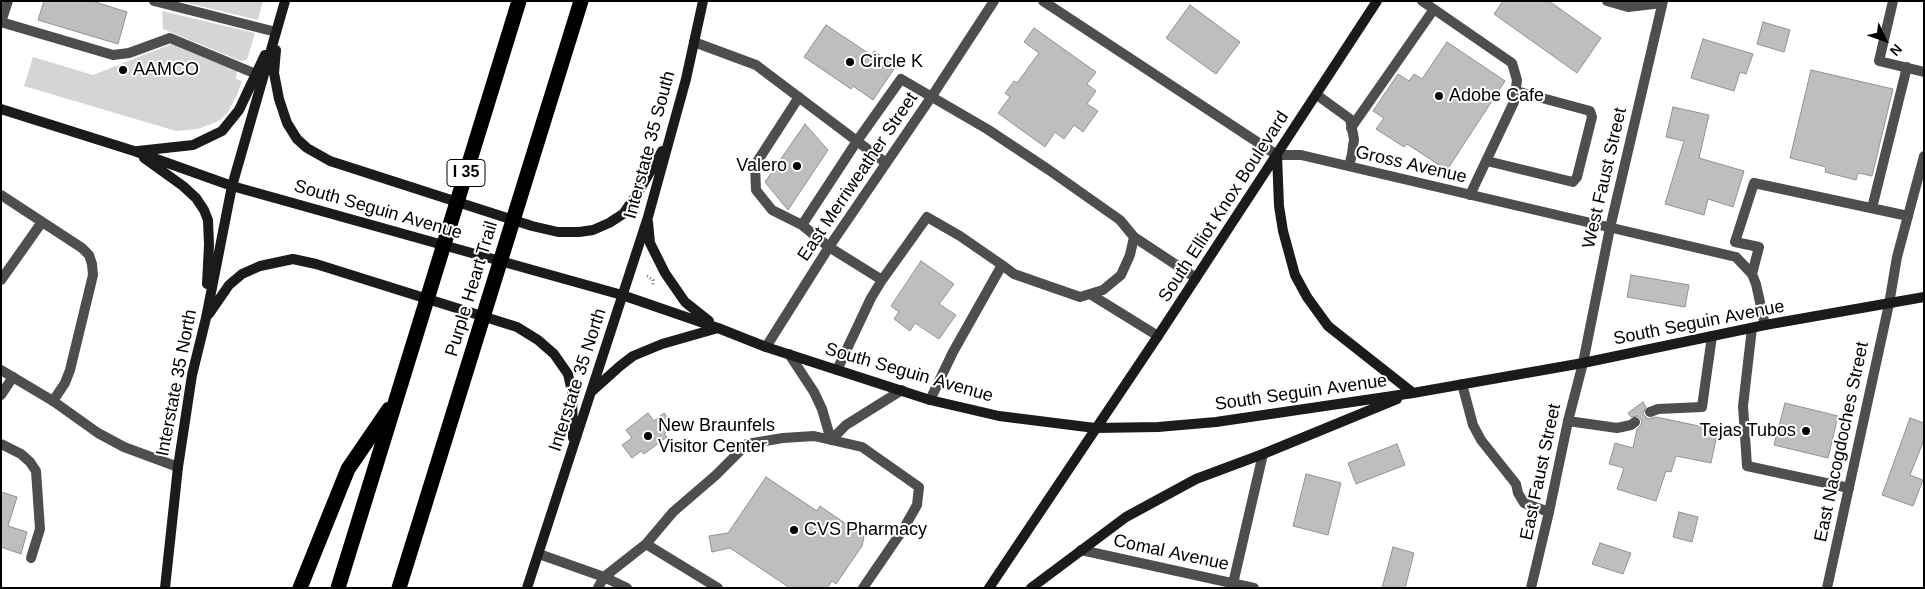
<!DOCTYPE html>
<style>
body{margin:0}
#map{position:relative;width:1925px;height:589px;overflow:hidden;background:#fff;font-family:Arial,sans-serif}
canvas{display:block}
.frame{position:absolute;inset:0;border:2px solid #000;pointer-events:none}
.north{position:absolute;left:1860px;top:15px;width:50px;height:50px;-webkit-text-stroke:4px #fff;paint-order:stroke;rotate:132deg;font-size:14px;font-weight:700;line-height:20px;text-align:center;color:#000}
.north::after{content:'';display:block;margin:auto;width:18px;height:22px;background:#000;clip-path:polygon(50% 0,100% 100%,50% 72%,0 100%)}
</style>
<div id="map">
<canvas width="1925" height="589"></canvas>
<div class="frame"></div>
<div class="north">N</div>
</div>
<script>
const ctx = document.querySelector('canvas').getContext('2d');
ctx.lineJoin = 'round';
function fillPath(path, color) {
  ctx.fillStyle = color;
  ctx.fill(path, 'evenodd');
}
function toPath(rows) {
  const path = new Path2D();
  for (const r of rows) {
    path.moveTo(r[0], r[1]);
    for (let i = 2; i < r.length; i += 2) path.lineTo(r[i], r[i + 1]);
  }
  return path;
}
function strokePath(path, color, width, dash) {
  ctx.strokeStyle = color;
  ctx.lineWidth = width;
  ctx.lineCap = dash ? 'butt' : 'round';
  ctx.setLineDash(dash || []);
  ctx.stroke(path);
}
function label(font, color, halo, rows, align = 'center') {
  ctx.font = font + ' Arial,sans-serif';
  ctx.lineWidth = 4;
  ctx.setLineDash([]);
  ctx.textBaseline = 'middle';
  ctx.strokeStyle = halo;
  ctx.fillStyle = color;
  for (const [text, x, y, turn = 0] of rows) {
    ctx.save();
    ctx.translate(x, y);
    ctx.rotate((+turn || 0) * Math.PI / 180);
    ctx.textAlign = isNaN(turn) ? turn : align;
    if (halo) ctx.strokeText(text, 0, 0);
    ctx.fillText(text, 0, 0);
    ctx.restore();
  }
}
fillPath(toPath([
 [179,1,263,1,258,20],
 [162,11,255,33,247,60,241,61,163,29],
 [174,43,237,71,236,79,242,81,237,95,228,112,219,121,198,129,176,131,24,86,33,57,93,75]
]), '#d5d5d5');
const building = toPath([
 [44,1,92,1,127,12,118,44,38,20,44,1],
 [1503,1,1549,1,1601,38,1577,73,1494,14,1503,1],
 [1190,5,1240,42,1216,74,1166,38,1190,5],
 [1763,22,1790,30,1784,52,1757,44,1763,22],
 [826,25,871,55,874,51,896,66,873,100,853,86,851,89,804,57,826,25],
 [1034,28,1096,72,1087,84,1096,91,1087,104,1098,111,1083,132,1074,125,1064,139,1055,132,1045,147,998,113,1010,97,1005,93,1014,81,1017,83,1039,53,1024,42,1034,28],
 [1703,39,1753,54,1746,74,1740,72,1734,91,1691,78,1703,39],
 [1447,42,1505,81,1447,170,1407,144,1404,147,1376,129,1384,118,1373,111,1398,74,1409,81,1414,74,1422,79,1447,42],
 [1811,70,1893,89,1872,176,1858,173,1856,180,1825,172,1826,167,1790,158,1811,70],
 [1673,107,1709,115,1699,158,1744,171,1733,207,1708,199,1704,215,1665,204,1684,141,1666,137,1673,107],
 [805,124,828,150,788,210,765,182,805,124],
 [921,261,954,284,939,304,956,315,939,339,915,323,910,331,894,319,899,312,891,306,921,261],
 [1631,275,1689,285,1685,307,1627,297,1631,275],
 [1643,402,1646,407,1643,414,1648,419,1656,417,1718,430,1711,463,1676,456,1671,472,1666,471,1656,501,1617,489,1624,468,1609,464,1615,443,1633,448,1637,429,1641,425,1642,421,1638,416,1631,417,1628,413,1643,402],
 [1785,403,1838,416,1828,458,1774,445,1785,403],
 [648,413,654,421,664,413,675,426,664,434,667,437,644,454,641,451,632,458,622,445,632,438,626,430,648,413],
 [1910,418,1924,423,1924,440,1910,475,1923,480,1913,506,1882,495,1910,418],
 [1397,444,1405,465,1356,484,1348,463,1397,444],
 [1306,474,1341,483,1328,535,1293,526,1306,474],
 [766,477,817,511,820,506,849,526,858,528,864,537,862,546,836,584,832,581,827,588,790,588,730,548,712,552,709,536,728,533,766,477],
 [1,492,17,497,8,526,27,532,21,554,1,547,1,492],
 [1679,512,1698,517,1692,542,1673,537,1679,512],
 [1600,543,1631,553,1623,574,1592,564,1600,543],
 [1393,547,1414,553,1405,588,1382,588,1393,547]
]);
fillPath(building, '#bebebe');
strokePath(building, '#929292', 1);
strokePath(toPath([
 [647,276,653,280,653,285]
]), '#707070', 3, [1, 2.5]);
strokePath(toPath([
 [154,1,276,32],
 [1422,1,1512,63,1517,80,1514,102,1470,195],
 [1607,1,1628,7,1662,3],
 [1893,1,1879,61,1924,72],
 [1,22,113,55,129,53,170,38,256,74],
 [1,22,8,1],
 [694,42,756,65,886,163],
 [1317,95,1350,119,1354,139,1352,154,1349,166],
 [799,97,755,165,756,190,772,210,802,225],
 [1351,128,1434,9],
 [1487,161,1573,182,1577,177,1592,117,1590,111,1516,91],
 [1,195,82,248,89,255,92,264,93,275,70,370,65,383,53,401],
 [1872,208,1907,67],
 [1134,237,1196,278],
 [1752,274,1759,247,1735,242,1754,183,1908,216],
 [1,280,42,222],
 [882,280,829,247,802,225,857,141,901,79,987,129,1049,170,1120,220,1134,237,1130,255,1121,275,1103,290,1080,297,1014,274,1002,265,953,352,930,400],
 [1090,294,1158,336],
 [1752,328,1743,406,1747,466,1849,488],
 [789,354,814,392,822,409,831,440],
 [837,370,871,298,882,280,927,217,960,236,1002,265],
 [1462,384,1473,425,1481,440,1516,484,1518,493,1524,503,1549,512],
 [1,395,13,377],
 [1650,412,1658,409,1702,407,1712,336],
 [1568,421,1617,428,1631,425,1635,422],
 [831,440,846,425,902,390],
 [1,444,21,454,30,462,36,471,40,529,31,558],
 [646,544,718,588],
 [539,554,604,577,627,588],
 [598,588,604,577,646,544,673,512,716,475,747,444,783,438,814,436,862,447,919,487,917,505,904,528,863,588]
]), '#4e4e4e', 10);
strokePath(toPath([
 [1043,1,1277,155,1301,155,1736,257,1752,274,1756,284,1765,325],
 [766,347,829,247,932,96,994,1],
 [1,370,53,401,98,433,124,447,178,467],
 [1081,550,1254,588],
 [1232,588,1263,454],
 [1531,588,1549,512,1568,421,1583,363,1610,228,1663,1],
 [1827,588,1889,304,1897,257,1924,156]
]), '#4e4e4e', 10);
strokePath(toPath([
 [276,50,274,73,279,99,287,123,297,139,307,148,330,161,532,226,558,232,579,232,593,230,609,223,623,214,639,191,662,151],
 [1,109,134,151,232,186,622,295,718,328,766,347,930,400,999,416,1095,428,1158,427,1216,422,1413,393,1583,363,1765,325,1924,297],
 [138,151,193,145,222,131,239,110,265,55],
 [1277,155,1279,206,1283,231,1295,275,1307,297,1328,326,1413,393],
 [144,158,183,186,196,198,204,210,208,220,209,245,207,284],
 [648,222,650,243,665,273,685,302,709,321],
 [209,314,229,285,242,274,260,266,293,259,316,264,517,327,538,340,554,354,568,374,572,392,573,438],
 [591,392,620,366,633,356,662,344,718,328],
 [165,588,178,467,192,375,206,318,232,186,285,1],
 [527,588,648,217,686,79,703,1],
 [989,588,1158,336,1377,1],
 [1031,588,1126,517,1196,479,1263,454,1397,399]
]), '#1b1b1b', 10);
strokePath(toPath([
 [300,588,348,469,389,409],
 [338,588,519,1],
 [399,588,581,1]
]), '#000', 15);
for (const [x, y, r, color] of [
 [850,62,5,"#000"],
 [123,70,5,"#000"],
 [1439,96,5,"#000"],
 [797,166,5,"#000"],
 [1806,431,5,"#000"],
 [648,436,5,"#000"],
 [794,530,5,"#000"]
]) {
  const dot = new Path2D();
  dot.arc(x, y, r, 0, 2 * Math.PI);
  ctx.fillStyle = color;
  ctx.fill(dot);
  strokePath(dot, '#fff', 2);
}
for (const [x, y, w] of [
 [466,173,38]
]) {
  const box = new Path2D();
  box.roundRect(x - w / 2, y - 13.5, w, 27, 4);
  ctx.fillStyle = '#fff';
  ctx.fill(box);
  strokePath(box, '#000', 1);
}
label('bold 16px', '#000', null, [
 ["I 35",466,173]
]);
label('18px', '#000', '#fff', [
 ["Circle K",860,62],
 ["AAMCO",133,70],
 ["Adobe Cafe",1449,96],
 ["Valero",787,166,"right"],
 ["New Braunfels",658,426],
 ["Visitor Center",658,447],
 ["Tejas Tubos",1796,431,"right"],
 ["CVS Pharmacy",804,530]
], 'left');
label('18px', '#000', '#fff', [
 ["Interstate 35 South",650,145,-75],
 ["Gross Avenue",1411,165,13],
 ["East Merriweather Street",858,177,-56],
 ["West Faust Street",1605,178,-77],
 ["South Elliot Knox Boulevard",1224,207,-57],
 ["South Seguin Avenue",378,210,16],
 ["Purple Heart Trail",472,289,-73],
 ["South Seguin Avenue",1699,323,-11],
 ["South Seguin Avenue",909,373,16],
 ["Interstate 35 North",578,380,-72],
 ["Interstate 35 North",177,383,-79],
 ["South Seguin Avenue",1301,393,-8],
 ["East Nacogdoches Street",1842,442,-78],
 ["East Faust Street",1541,472,-78],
 ["Comal Avenue",1171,553,12]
]);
</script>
